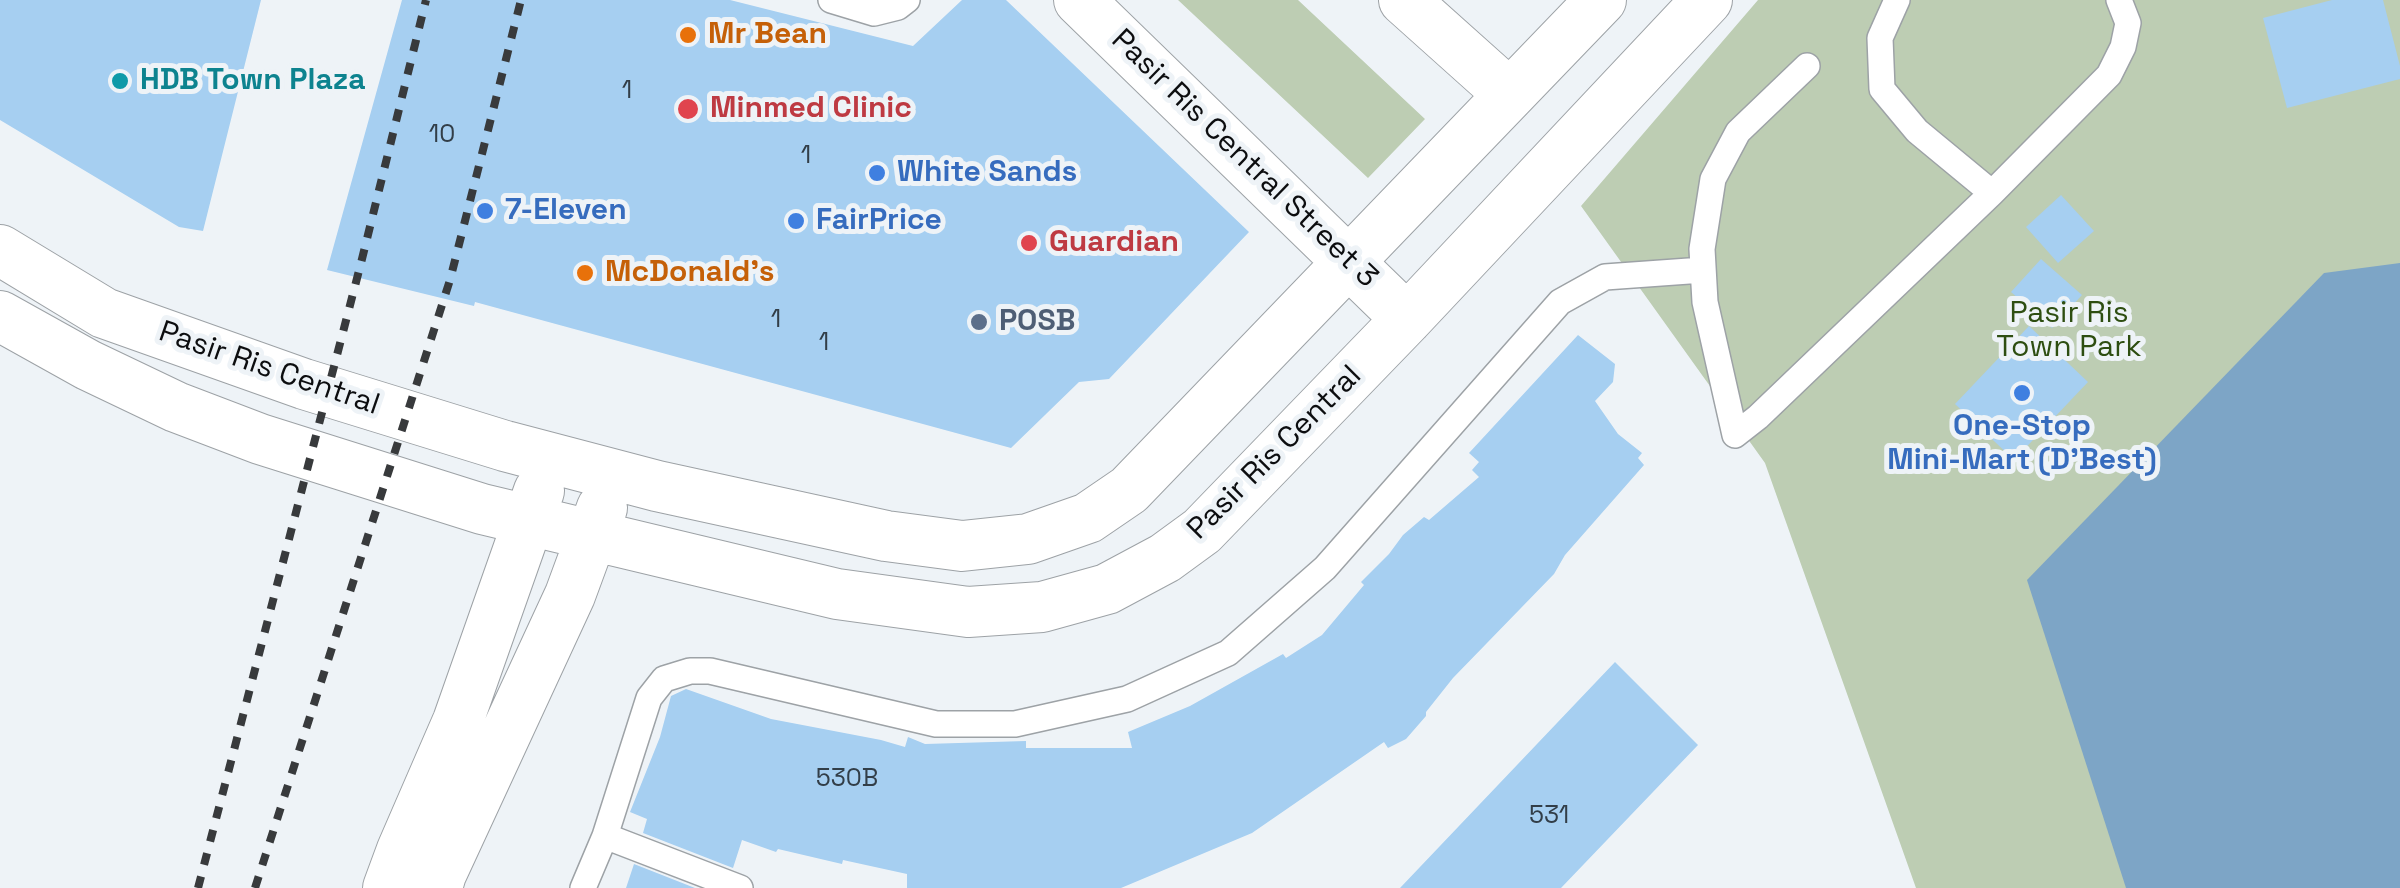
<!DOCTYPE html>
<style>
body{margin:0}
canvas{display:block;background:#eef3f7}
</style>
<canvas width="2400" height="888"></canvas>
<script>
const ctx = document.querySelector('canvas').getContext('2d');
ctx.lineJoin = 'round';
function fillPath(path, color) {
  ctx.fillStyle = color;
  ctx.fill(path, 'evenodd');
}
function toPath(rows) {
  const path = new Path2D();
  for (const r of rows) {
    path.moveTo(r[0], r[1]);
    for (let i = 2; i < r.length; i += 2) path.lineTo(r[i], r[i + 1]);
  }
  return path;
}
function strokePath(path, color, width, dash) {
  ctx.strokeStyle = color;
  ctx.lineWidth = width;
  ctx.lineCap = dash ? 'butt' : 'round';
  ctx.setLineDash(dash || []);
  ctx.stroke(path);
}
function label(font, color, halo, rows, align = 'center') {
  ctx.font = font + ' "Space Grotesk",sans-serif';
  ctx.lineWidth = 10;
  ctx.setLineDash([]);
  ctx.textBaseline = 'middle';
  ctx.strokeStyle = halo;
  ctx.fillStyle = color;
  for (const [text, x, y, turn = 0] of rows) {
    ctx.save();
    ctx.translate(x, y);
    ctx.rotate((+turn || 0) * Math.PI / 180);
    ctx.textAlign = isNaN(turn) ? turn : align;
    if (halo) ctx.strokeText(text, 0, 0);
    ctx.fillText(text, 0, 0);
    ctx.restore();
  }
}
fillPath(toPath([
 [1178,0,1298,0,1425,119,1368,178],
 [1758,0,2400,0,2400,888,1916,888,1765,463,1581,206]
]), '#bdcdb3');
fillPath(toPath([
 [2400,263,2400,888,2126,888,2027,580,2324,273]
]), '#7da5c6');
fillPath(toPath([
 [0,0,261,0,203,231,179,227,0,120],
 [402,0,730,0,913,46,962,0,1006,0,1249,232,1109,379,1079,382,1011,448,475,302,474,306,327,270],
 [2332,0,2383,0,2400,66,2400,79,2287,108,2263,18],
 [2061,195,2094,231,2058,263,2026,227],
 [2041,259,2082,295,2052,328,2011,292],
 [2029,326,2088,382,2014,460,1955,404],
 [1578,335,1615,364,1613,382,1595,401,1618,434,1642,453,1638,458,1644,465,1565,555,1554,574,1453,678,1426,712,1426,716,1406,739,1388,748,1384,742,1252,833,1121,888,907,888,907,874,843,860,842,864,778,849,776,852,742,840,733,868,643,833,647,819,630,812,660,737,671,696,686,689,771,719,881,740,905,747,908,737,925,744,1026,741,1026,748,1132,748,1128,732,1190,706,1283,654,1286,658,1322,635,1364,585,1361,582,1389,554,1403,535,1424,517,1429,520,1479,477,1472,470,1479,462,1469,453],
 [1615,662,1698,745,1561,888,1400,888],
 [634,864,695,888,626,888]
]), '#a6cff1');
const service = toPath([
 [831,0,874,13,898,7,907,0],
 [1897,0,1880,38,1882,89,1917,131,1992,193,2109,75,2123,47,2128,23,2119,0],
 [1807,66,1738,132,1713,179,1702,249,1705,302,1735,435,1758,417,1992,193],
 [605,836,740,888],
 [583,888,605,836,649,698,664,679,690,671,710,671,936,724,1015,724,1127,699,1228,653,1325,568,1560,302,1605,277,1703,270]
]);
const minor = toPath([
 [1079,0,1407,319],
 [1404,0,1509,94],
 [0,250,104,313,304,384,505,446,657,486,886,536,962,546,1028,539,1088,518,1129,490,1601,0],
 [0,316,88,365,176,407,260,439,482,509,837,594,968,612,1042,607,1107,589,1165,558,1202,531,1407,319,1707,0],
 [388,888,402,850,458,721,539,491],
 [437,888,441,874,570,595,602,508]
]);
strokePath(service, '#9da2a6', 28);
strokePath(minor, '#9da2a6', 52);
strokePath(service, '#fff', 25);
strokePath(minor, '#fff', 50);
strokePath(toPath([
 [198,888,361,263,426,0],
 [255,888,450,280,521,0]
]), '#383a3c', 8, [12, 12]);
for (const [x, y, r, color] of [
 [688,35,10,"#e8710a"],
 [120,81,10,"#0f9aa8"],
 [688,109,12,"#e0444e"],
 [877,173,10,"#3f7fe0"],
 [485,211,10,"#3f7fe0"],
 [796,221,10,"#3f7fe0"],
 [1029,243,10,"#e0444e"],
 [585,273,10,"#e8710a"],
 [979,322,10,"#5c6f8a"],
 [2022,393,10,"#3f7fe0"]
]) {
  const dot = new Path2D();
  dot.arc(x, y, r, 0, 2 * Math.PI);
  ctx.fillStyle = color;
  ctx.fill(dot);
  strokePath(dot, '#eef3f7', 4);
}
label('25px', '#323e48', null, [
 ["1",627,91],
 ["10",442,135],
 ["1",806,156],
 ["1",776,320],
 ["1",824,343],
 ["530B",847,779],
 ["531",1549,816]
]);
label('bold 30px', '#c56008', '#eef3f7', [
 ["Mr Bean",708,35],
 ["McDonald's",605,273]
], 'left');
label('bold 30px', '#0d838f', '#eef3f7', [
 ["HDB Town Plaza",140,81]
], 'left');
label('bold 30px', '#be3a42', '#eef3f7', [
 ["Minmed Clinic",710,109],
 ["Guardian",1049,243]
], 'left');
label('30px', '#0c0d0f', '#eef3f7', [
 ["Pasir Ris Central Street 3",1244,159,44],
 ["Pasir Ris Central",269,369,19],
 ["Pasir Ris Central",1275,453,-45]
]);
label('bold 30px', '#366cbe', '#eef3f7', [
 ["White Sands",897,173],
 ["7-Eleven",505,211],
 ["FairPrice",816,221],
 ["One-Stop",2022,427,"center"],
 ["Mini-Mart (D'Best)",2022,461,"center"]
], 'left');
label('30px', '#2e4e11', '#eef3f7', [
 ["Pasir Ris",2069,314],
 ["Town Park",2069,348]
]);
label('bold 30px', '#4e5e75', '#eef3f7', [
 ["POSB",999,322]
], 'left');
</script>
